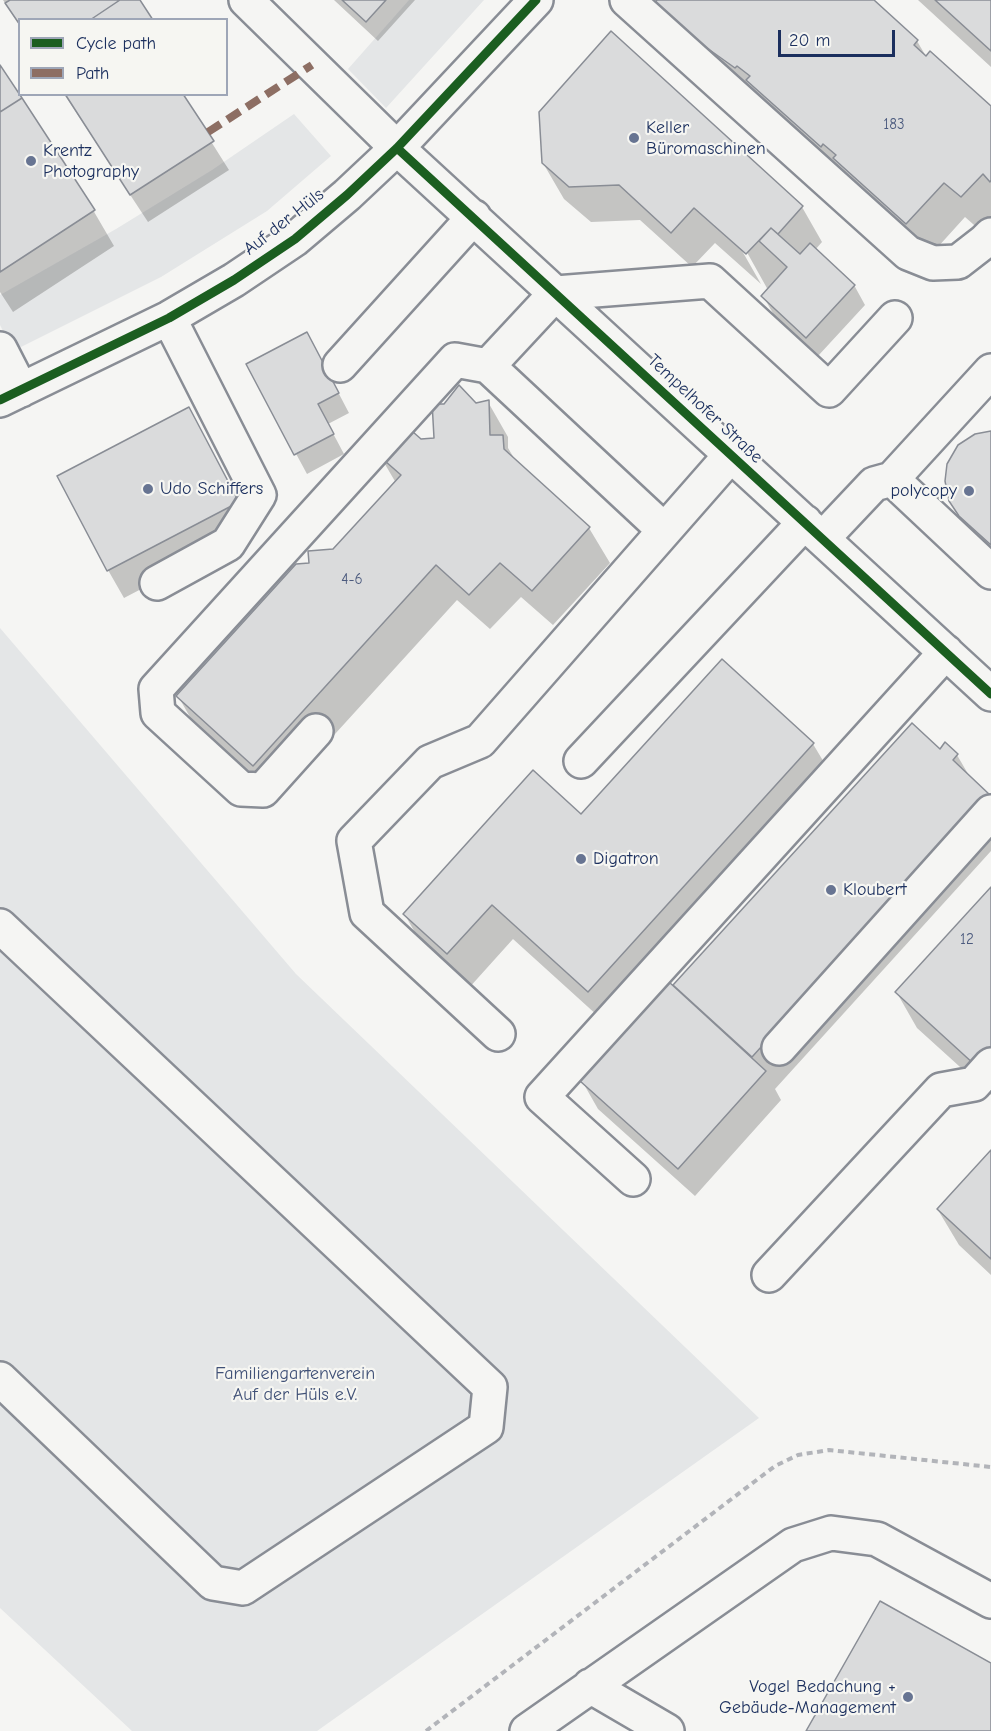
<!DOCTYPE html>
<meta charset="utf-8">
<style>
body{margin:0}
#map{position:relative;width:991px;height:1731px;overflow:hidden;background:#f5f5f3;font-family:"Comic Neue",sans-serif}
canvas{display:block}
.legend{position:absolute;left:18px;top:18px;width:210px;height:78px;box-sizing:border-box;background:#f6f6f2;border:2px solid #9ea6b7;margin:0;padding:8px 10px;list-style:none;font-size:18px;color:#1b2f5e}
.legend li{display:flex;align-items:center;gap:12px;height:30px}
.legend b{width:30px;border:2px solid #9ea6b7}
.scale{position:absolute;left:778px;top:30px;width:117px;height:27px;box-sizing:border-box;border:3px solid #1b2f5e;border-top:0;padding-left:8px;font-size:18px;line-height:21px;white-space:nowrap;color:#1b2f5e;-webkit-text-stroke:4px #f6f6f2;paint-order:stroke}
</style>
<div id="map">
<canvas width="991" height="1731"></canvas>
<ul class="legend">
<li><b style="height:8px;background:#1b5e20"></b>Cycle path</li>
<li><b style="height:8px;background:#8d6e63"></b>Path</li>
</ul>
<div class="scale">20 m</div>
</div>
<script>
const ctx = document.querySelector('canvas').getContext('2d');
ctx.lineJoin = 'round';
function fillPath(path, color) {
  ctx.fillStyle = color;
  ctx.fill(path, 'evenodd');
}
function toPath(rows) {
  const path = new Path2D();
  for (const r of rows) {
    path.moveTo(r[0], r[1]);
    for (let i = 2; i < r.length; i += 2) path.lineTo(r[i], r[i + 1]);
  }
  return path;
}
function strokePath(path, color, width, dash) {
  ctx.strokeStyle = color;
  ctx.lineWidth = width;
  ctx.lineCap = dash ? 'butt' : 'round';
  ctx.setLineDash(dash || []);
  ctx.stroke(path);
}
function label(font, color, halo, rows, align = 'center') {
  ctx.font = font + ' "Comic Neue",sans-serif';
  ctx.lineWidth = 4.5;
  ctx.setLineDash([]);
  ctx.textBaseline = 'middle';
  ctx.strokeStyle = halo;
  ctx.fillStyle = color;
  for (const [text, x, y, turn = 0] of rows) {
    ctx.save();
    ctx.translate(x, y);
    ctx.rotate((+turn || 0) * Math.PI / 180);
    ctx.textAlign = isNaN(turn) ? turn : align;
    if (halo) ctx.strokeText(text, 0, 0);
    ctx.fillText(text, 0, 0);
    ctx.restore();
  }
}
fillPath(toPath([
 [409,0,484,0,386,108,348,69],
 [294,114,331,156,267,211,161,277,13,351,0,325,0,295,116,229,212,170],
 [0,628,296,974,759,1418,317,1731,132,1731,0,1608]
]), '#e4e6e7');
fillPath(toPath([
 [3,0,138,0,20,20,20,26],
 [334,0,415,0,378,41],
 [658,0,872,0,917,41,927,58,991,108,991,222,982,232,965,217,927,259,756,103],
 [918,0,991,0,991,67],
 [0,68,93,210,114,246,13,312,0,292],
 [64,94,181,94,229,170,148,222],
 [543,163,802,207,822,242,815,250,854,285,865,305,818,356,774,315,763,296,768,290,744,247,741,249,761,284,715,243,692,267,640,220,591,222,564,199],
 [318,354,349,413,328,424,344,454,307,474,248,365],
 [488,402,508,437,508,448,517,463,589,528,610,563,553,625,521,597,490,629,457,600,274,801,198,731,178,696,310,565,334,551,396,483,379,454,420,441,436,440,476,404],
 [188,409,254,530,124,598,108,570],
 [991,432,991,560,971,537,950,501],
 [722,661,813,744,834,779,609,1026,513,939,468,989,425,950,405,915,581,816],
 [945,745,957,755,971,779,991,799,991,851,775,1089,781,1100,695,1196,598,1109,582,1081,678,991,674,986],
 [991,889,991,1095,917,1028,897,993],
 [991,1152,991,1275,959,1245,938,1210]
]), '#0003');
const building = toPath([
 [10,0,120,0,90,20,20,20,20,25,5,3,10,0],
 [120,0,140,0,153,20,90,20,120,0],
 [342,0,386,0,366,22,342,0],
 [657,0,874,0,918,40,914,45,926,56,930,51,991,106,991,180,990,182,983,174,961,197,944,183,906,224,833,158,836,155,823,144,821,147,746,80,750,76,737,66,735,68,651,8,657,0],
 [935,0,991,0,991,51,935,0],
 [611,31,803,206,778,234,771,228,746,254,694,208,671,233,619,185,569,187,542,163,539,112,611,31],
 [0,65,22,98,0,112,0,65],
 [65,94,183,94,214,141,130,195,65,94],
 [22,98,95,210,0,272,0,112,22,98],
 [771,228,800,254,810,243,855,285,806,338,761,296,787,267,759,241,771,228],
 [307,332,339,393,318,404,334,434,294,455,246,364,307,332],
 [459,385,476,403,489,400,490,435,503,435,504,449,590,527,532,591,500,563,469,595,436,565,253,766,176,696,296,564,309,563,308,551,333,549,401,475,377,454,404,424,421,439,434,438,432,402,435,404,444,404,459,385],
 [189,407,239,502,107,571,57,476,189,407],
 [991,431,991,545,959,516,949,501,945,481,947,464,958,445,975,434,991,431],
 [722,659,814,743,588,992,492,905,447,954,403,914,533,770,581,814,722,659],
 [912,723,940,749,945,742,958,754,953,760,990,795,752,1057,673,985,912,723],
 [991,887,991,1047,975,1065,895,992,991,887],
 [669,982,766,1071,678,1169,580,1081,669,982],
 [991,1150,991,1259,937,1209,991,1150],
 [880,1601,991,1663,991,1731,806,1731,880,1601]
]);
fillPath(building, '#dadbdc');
strokePath(building, '#898d95', 1.5);
const minor = toPath([
 [246,0,397,148,991,694],
 [627,0,908,253,933,263,958,262,985,241,991,235],
 [0,349,21,390],
 [340,365,474,217],
 [488,366,556,293,710,281,829,390,895,318],
 [0,400,169,318,234,280,295,239,347,195,397,148,536,0],
 [892,479,991,572],
 [823,538,874,484,892,479,991,371],
 [157,583,228,544,259,495,169,318],
 [316,731,263,790,241,789,158,713,156,689,455,360,488,366,664,530],
 [581,761,805,522],
 [0,926,490,1387,486,1427,243,1588,213,1583,0,1379],
 [498,1034,367,913,354,841,430,762,480,741,730,456],
 [779,1048,991,812],
 [633,1179,542,1097,946,652],
 [769,1275,941,1090,974,1084,991,1065],
 [590,1686,667,1731],
 [527,1731,793,1545,831,1533,877,1539,991,1601]
]);
strokePath(minor, '#898d95', 38);
strokePath(toPath([
 [426,1731,775,1466,798,1455,829,1450,991,1467]
]), '#b2b4b9', 4, [6, 4.5]);
strokePath(minor, '#f5f5f3', 33);
strokePath(toPath([
 [208,132,312,65]
]), '#8d6e63', 8, [15, 8]);
strokePath(toPath([
 [397,148,991,694],
 [0,400,169,318,234,280,295,239,347,195,397,148,536,0]
]), '#1b5e20', 9);
for (const [x, y, r, color] of [
 [634,138,6,"#677492"],
 [31,161,6,"#677492"],
 [148,489,6,"#677492"],
 [969,491,6,"#677492"],
 [581,859,6,"#677492"],
 [831,890,6,"#677492"],
 [908,1697,6,"#677492"]
]) {
  const dot = new Path2D();
  dot.arc(x, y, r, 0, 2 * Math.PI);
  ctx.fillStyle = color;
  ctx.fill(dot);
  strokePath(dot, '#f6f6f2', 2);
}
label('15px', '#4b5a7e', null, [
 ["183",894,125],
 ["4-6",352,580],
 ["12",967,940]
]);
label('18px', '#1b2f5e', '#f6f6f2', [
 ["Keller",646,128],
 ["Büromaschinen",646,149],
 ["Krentz",43,151],
 ["Photography",43,172],
 ["Udo Schiffers",160,489],
 ["polycopy",957,491,"right"],
 ["Digatron",593,859],
 ["Kloubert",843,890],
 ["Vogel Bedachung +",896,1687,"right"],
 ["Gebäude-Management",896,1708,"right"]
], 'left');
label('18px', '#1b2f5e', '#f6f6f2', [
 ["Auf der Hüls",284,222,-38],
 ["Tempelhofer Straße",705,409,43]
]);
label('18px', '#405177', '#f6f6f2', [
 ["Familiengartenverein",295,1374],
 ["Auf der Hüls e.V.",295,1395]
]);
</script>
